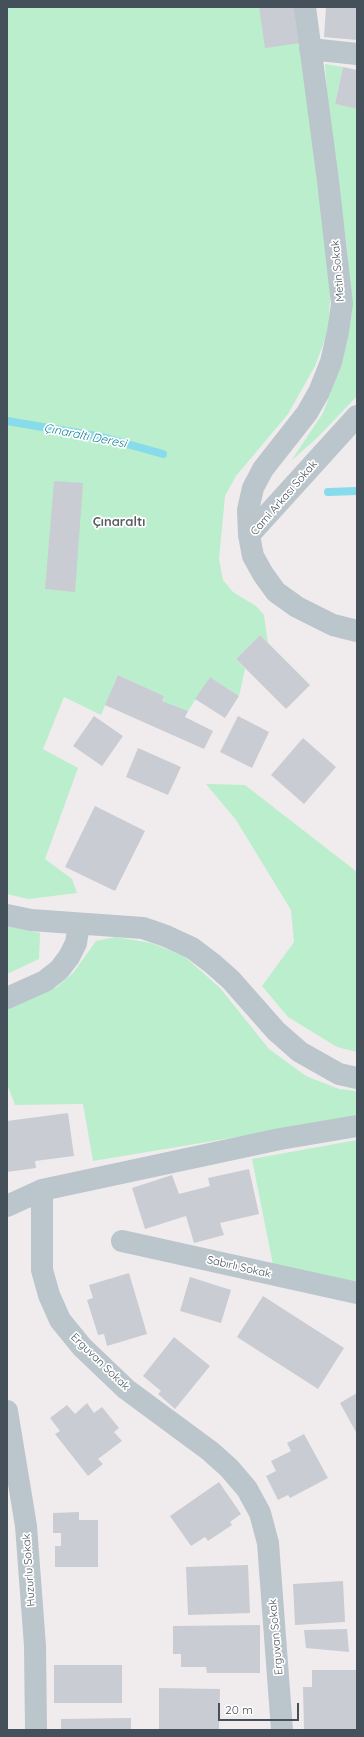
<!DOCTYPE html>
<meta charset="utf-8">
<style>
body{margin:0}
#map{position:relative;width:364px;height:1737px;overflow:hidden;background:#f0eced;font-family:Quicksand,sans-serif}
canvas{display:block}
.frame{position:absolute;inset:0;border:8px solid #45515a;pointer-events:none}
.scale{position:absolute;left:218px;top:1703px;width:81px;height:18px;box-sizing:border-box;border:2px solid #45515a;border-top:0;padding-left:5px;font-size:12px;line-height:14px;white-space:nowrap;color:#45515a;-webkit-text-stroke:3px #fff;paint-order:stroke}
</style>
<div id="map">
<canvas width="364" height="1737"></canvas>
<div class="frame"></div>
<div class="scale">20 m</div>
</div>
<script>
const ctx = document.querySelector('canvas').getContext('2d');
ctx.lineJoin = 'round';
function fillPath(path, color) {
  ctx.fillStyle = color;
  ctx.fill(path, 'evenodd');
}
function toPath(rows) {
  const path = new Path2D();
  for (const r of rows) {
    path.moveTo(r[0], r[1]);
    for (let i = 2; i < r.length; i += 2) path.lineTo(r[i], r[i + 1]);
  }
  return path;
}
function strokePath(path, color, width, dash) {
  ctx.strokeStyle = color;
  ctx.lineWidth = width;
  ctx.lineCap = dash ? 'butt' : 'round';
  ctx.setLineDash(dash || []);
  ctx.stroke(path);
}
function label(font, color, halo, rows, align = 'center') {
  ctx.font = font + ' Quicksand,sans-serif';
  ctx.lineWidth = 3.5;
  ctx.setLineDash([]);
  ctx.textBaseline = 'middle';
  ctx.strokeStyle = halo;
  ctx.fillStyle = color;
  for (const [text, x, y, turn = 0] of rows) {
    ctx.save();
    ctx.translate(x, y);
    ctx.rotate((+turn || 0) * Math.PI / 180);
    ctx.textAlign = isNaN(turn) ? turn : align;
    if (halo) ctx.strokeText(text, 0, 0);
    ctx.fillText(text, 0, 0);
    ctx.restore();
  }
}
fillPath(toPath([
 [7,7,297,7,331,284,328,331,315,366,288,414,236,476,225,496,219,559,223,580,233,592,256,606,264,615,268,643,260,635,236,659,245,669,239,696,210,677,188,711,162,701,164,696,118,675,101,715,64,697,43,749,78,768,45,859,72,879,77,893,28,899,7,894],
 [325,64,343,67,335,104,357,109,357,396,318,437,291,461,323,413,335,381,347,342,352,313,347,247,329,122],
 [206,784,245,785,357,872,357,1052,337,1047,288,1017,262,986,294,942,291,910,236,820],
 [7,926,40,933,39,959,7,974],
 [116,937,151,943,184,956,220,988,269,1049,306,1076,339,1089,357,1091,357,1117,93,1161,83,1104,15,1105,7,1084,7,1008,57,987,73,973,96,941],
 [357,1140,357,1286,273,1265,252,1159]
]), '#baeecc');
strokePath(toPath([
 [7,421,102,437,163,454],
 [328,492,357,491]
]), '#87dbeb', 8);
fillPath(toPath([
 [259,7,295,7,300,43,265,48],
 [326,7,357,7,357,40,324,37],
 [343,67,357,70,357,109,335,104],
 [54,481,83,483,75,592,45,589],
 [260,635,310,685,286,709,236,659],
 [118,675,164,696,162,701,188,711,185,717,213,731,204,749,105,705],
 [210,677,239,696,225,718,195,699],
 [94,716,123,736,102,766,73,746],
 [238,716,269,732,252,768,220,752],
 [303,738,336,767,304,804,271,775],
 [138,748,181,767,168,795,126,777],
 [95,806,145,831,115,891,65,867],
 [68,1113,74,1156,35,1161,36,1168,7,1172,7,1121],
 [249,1169,259,1214,220,1223,224,1235,194,1243,186,1216,145,1229,132,1188,172,1175,179,1194,210,1186,208,1178],
 [129,1273,147,1334,107,1346,104,1334,98,1335,87,1300,93,1298,89,1285],
 [190,1277,231,1290,221,1323,180,1311],
 [263,1296,344,1348,318,1389,237,1337],
 [174,1337,210,1366,175,1409,158,1394,161,1391,143,1376],
 [357,1393,357,1434,340,1403],
 [87,1403,94,1413,102,1407,119,1428,114,1432,122,1441,98,1459,103,1464,88,1476,55,1434,60,1431,50,1418,67,1405,75,1414],
 [304,1434,328,1478,290,1498,288,1495,278,1500,266,1476,276,1471,271,1461,291,1451,287,1443],
 [219,1482,241,1514,230,1522,232,1525,208,1541,205,1537,191,1546,170,1516],
 [79,1512,79,1520,98,1520,98,1567,55,1567,55,1546,61,1546,61,1533,53,1533,53,1513],
 [248,1565,250,1613,188,1615,186,1567],
 [343,1581,345,1622,295,1625,293,1584],
 [260,1625,260,1673,207,1673,206,1667,181,1667,181,1654,173,1654,173,1626],
 [347,1629,349,1652,306,1648,304,1630],
 [54,1665,122,1665,122,1703,54,1703],
 [312,1670,357,1670,357,1730,304,1730,303,1687,312,1687],
 [159,1688,220,1689,219,1730,159,1730],
 [131,1718,131,1730,61,1730,61,1719]
]), '#c9ccd2');
strokePath(toPath([
 [305,7,328,181,342,304,338,332,331,362,319,392,307,413,263,469,253,488,248,510,249,535,253,556,263,574,276,592,297,607,333,625,357,631],
 [310,49,357,54],
 [249,535,357,416],
 [7,915,31,920,143,928,166,936,192,948,213,964,231,980,276,1031,300,1052,339,1074,357,1078],
 [7,998,45,981,59,970,69,957,76,943,79,924],
 [42,1190,42,1270,49,1295,60,1320,82,1347,126,1389,210,1451,229,1468,247,1489,260,1513,268,1543,282,1730],
 [7,1206,42,1190,280,1139,357,1126],
 [122,1241,357,1293],
 [7,1411,26,1526,35,1646,36,1730]
]), '#bbc5cc', 22);
label('11px', '#45515a', '#fff', [
 ["Metin Sokak",338,271,-95],
 ["Cami Arkası Sokak",284,498,-49],
 ["Sabırlı Sokak",239,1267,13],
 ["Erguvan Sokak",100,1362,44],
 ["Huzurlu Sokak",29,1570,-94],
 ["Erguvan Sokak",276,1637,-95]
]);
label('italic 12px', '#0c8097', '#fff', [
 ["Çınaraltı Deresi",85,436,11]
]);
label('bold 13px', '#595d62', '#fff', [
 ["Çınaraltı",119,522]
]);
</script>
